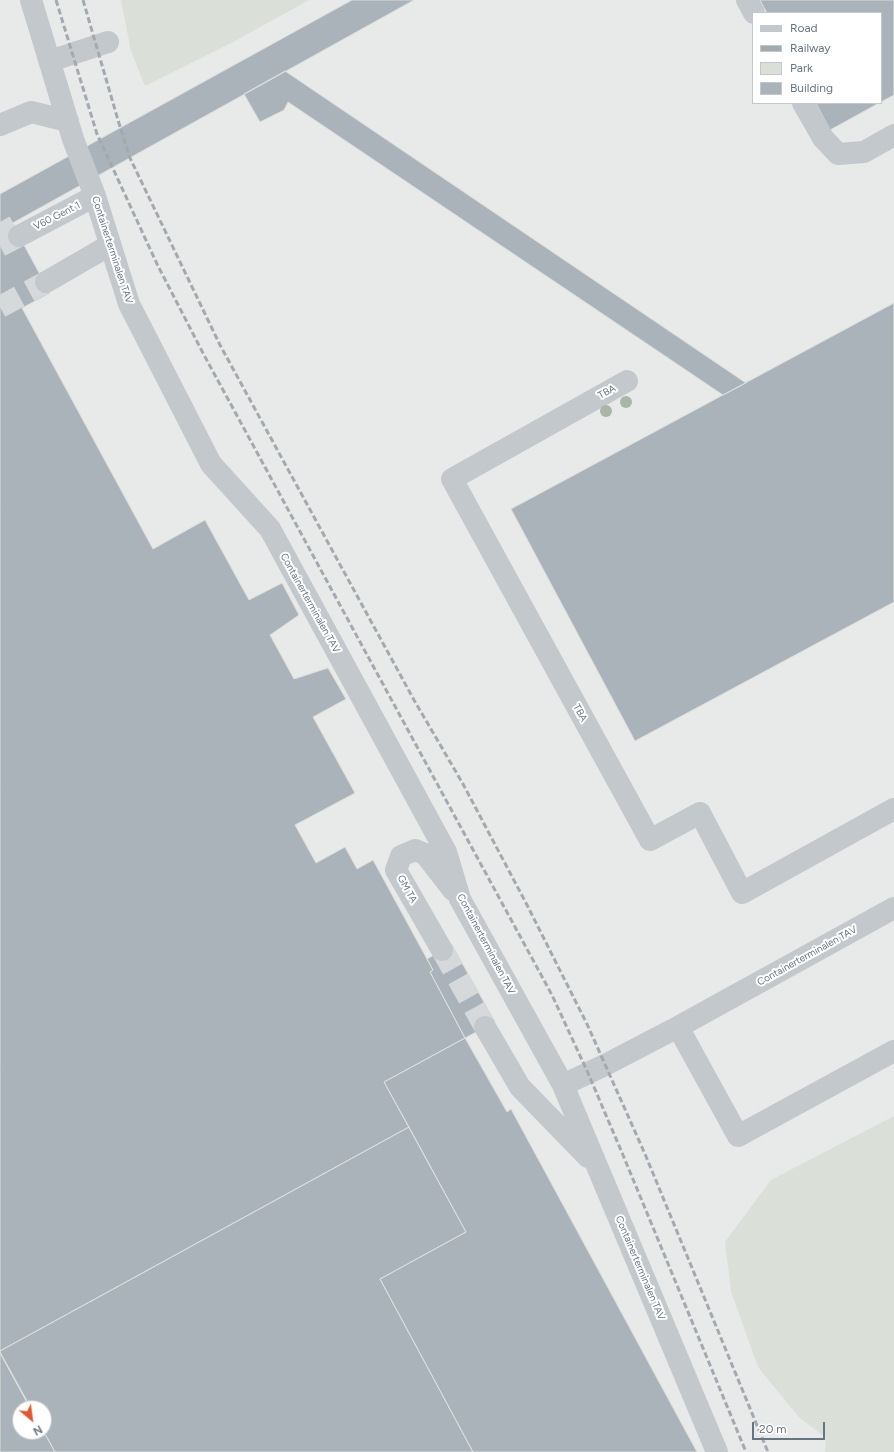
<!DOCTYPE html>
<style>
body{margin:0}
#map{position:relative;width:894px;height:1452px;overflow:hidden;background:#fafaf8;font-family:Figtree,sans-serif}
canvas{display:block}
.legend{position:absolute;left:752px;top:12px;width:130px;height:92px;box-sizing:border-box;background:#fff;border:1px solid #c1c8cd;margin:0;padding:5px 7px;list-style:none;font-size:12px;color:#657683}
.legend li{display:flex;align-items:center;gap:8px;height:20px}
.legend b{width:20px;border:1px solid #c1c8cd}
.north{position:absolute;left:12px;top:1400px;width:40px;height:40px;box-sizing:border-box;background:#fff;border:1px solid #c1c8cd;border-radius:50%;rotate:151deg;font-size:11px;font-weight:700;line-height:16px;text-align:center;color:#657683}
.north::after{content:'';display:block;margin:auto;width:14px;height:18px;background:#e4572e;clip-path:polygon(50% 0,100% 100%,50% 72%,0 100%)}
.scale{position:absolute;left:752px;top:1422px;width:73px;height:18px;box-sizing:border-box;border:2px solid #657683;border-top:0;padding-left:5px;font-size:12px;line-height:14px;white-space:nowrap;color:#657683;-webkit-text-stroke:3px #fff;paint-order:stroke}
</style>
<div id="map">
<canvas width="894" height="1452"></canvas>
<ul class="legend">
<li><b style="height:5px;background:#c3c8cc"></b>Road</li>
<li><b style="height:5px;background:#a2aab0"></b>Railway</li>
<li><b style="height:11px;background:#dadfd7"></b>Park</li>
<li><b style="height:11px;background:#aab3b9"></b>Building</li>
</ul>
<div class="north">N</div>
<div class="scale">20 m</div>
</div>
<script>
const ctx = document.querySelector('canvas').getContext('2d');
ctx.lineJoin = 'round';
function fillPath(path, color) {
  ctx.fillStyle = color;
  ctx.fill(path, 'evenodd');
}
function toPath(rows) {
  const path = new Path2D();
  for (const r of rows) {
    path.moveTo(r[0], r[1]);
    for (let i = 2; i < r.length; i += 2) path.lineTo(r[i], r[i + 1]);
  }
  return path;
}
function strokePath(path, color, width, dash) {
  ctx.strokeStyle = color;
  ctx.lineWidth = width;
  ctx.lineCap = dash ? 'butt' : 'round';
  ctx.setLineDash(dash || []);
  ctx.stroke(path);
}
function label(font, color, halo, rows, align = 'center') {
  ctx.font = font + ' Figtree,sans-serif';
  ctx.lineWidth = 4;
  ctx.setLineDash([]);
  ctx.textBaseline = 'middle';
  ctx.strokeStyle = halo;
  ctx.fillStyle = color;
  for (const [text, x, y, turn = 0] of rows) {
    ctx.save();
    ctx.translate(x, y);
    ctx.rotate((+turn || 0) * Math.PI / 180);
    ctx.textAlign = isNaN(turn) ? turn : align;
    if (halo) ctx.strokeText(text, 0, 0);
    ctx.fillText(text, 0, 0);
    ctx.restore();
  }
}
fillPath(toPath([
 [0,0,894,0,894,1452,0,1452],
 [753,13,881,13,881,103,753,103],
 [20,1408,44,1408,44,1432,20,1432]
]), '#e8e9e9');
fillPath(toPath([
 [121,0,309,0,235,41,145,86,131,51],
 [894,1116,894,1452,825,1452,826,1438,799,1417,758,1367,731,1291,725,1242,771,1180]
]), '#dadfd7');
const building = toPath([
 [352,0,414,0,0,230,0,194,352,0],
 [760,0,894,0,894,95,881,102,881,13,767,13,760,0],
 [285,71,746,383,723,395,288,102,284,110,260,122,244,94,285,71],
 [816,103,879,103,830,130,816,103],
 [12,223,50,293,22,308,153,549,205,520,249,600,282,583,299,615,270,635,294,679,328,668,346,699,313,717,355,793,295,825,316,863,345,847,357,869,373,860,433,970,430,972,465,1038,384,1082,409,1127,0,1351,0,230,12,223],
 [894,303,894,602,635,741,511,509,894,303],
 [452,945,495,1022,465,1038,430,972,433,970,427,959,452,945],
 [465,1038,507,1112,511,1109,697,1452,473,1452,380,1279,466,1232,384,1082,465,1038],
 [409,1127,466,1232,380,1279,473,1452,55,1452,44,1432,44,1408,30,1408,0,1353,0,1351,409,1127],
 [0,1352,31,1408,20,1408,20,1432,44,1432,55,1452,0,1452,0,1352]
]);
fillPath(building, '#aab3b9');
strokePath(building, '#dcdcda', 1);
strokePath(toPath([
 [0,222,7,234],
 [0,246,19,236],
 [0,307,46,282],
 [442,950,485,1027]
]), '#d5d9db', 22, [22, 11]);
strokePath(toPath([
 [31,0,73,139,95,196,129,304,211,464,270,529,446,852,460,899,563,1085,717,1452],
 [747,0,754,13],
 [50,61,108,42],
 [803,103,823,138,838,154,864,152,894,135],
 [0,125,31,112,68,121],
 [19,236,95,196],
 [46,282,110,245],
 [627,381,452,479,650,840,700,813,742,893,894,809],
 [442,950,396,870,401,856,415,850,425,854,453,890],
 [485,1027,520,1087,588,1157],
 [678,1027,738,1136,894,1051],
 [563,1085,605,1065,678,1027,894,908]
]), '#c3c8cc', 22);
strokePath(toPath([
 [56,0,97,134,157,264,204,355,552,995,588,1073,623,1155,746,1452],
 [83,0,118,120,130,158,220,345,414,700,463,784,526,903,587,1024,645,1154,768,1452]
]), '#a2aab0', 3, [6, 3]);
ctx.fillStyle = '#aab4a7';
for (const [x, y] of [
 [626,402],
 [606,411]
]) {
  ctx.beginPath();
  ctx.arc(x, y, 6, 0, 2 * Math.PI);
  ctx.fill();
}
label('10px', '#657683', '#fff', [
 ["V60 Gent 1",57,216,-27],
 ["Containerterminalen TAV",112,250,72],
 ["TBA",607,392,-29],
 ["Containerterminalen TAV",310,603,61],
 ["TBA",580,713,61],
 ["GM TA",407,889,61],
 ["Containerterminalen TAV",486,944,62],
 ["Containerterminalen TAV",807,956,-29],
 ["Containerterminalen TAV",640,1268,67]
]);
</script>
